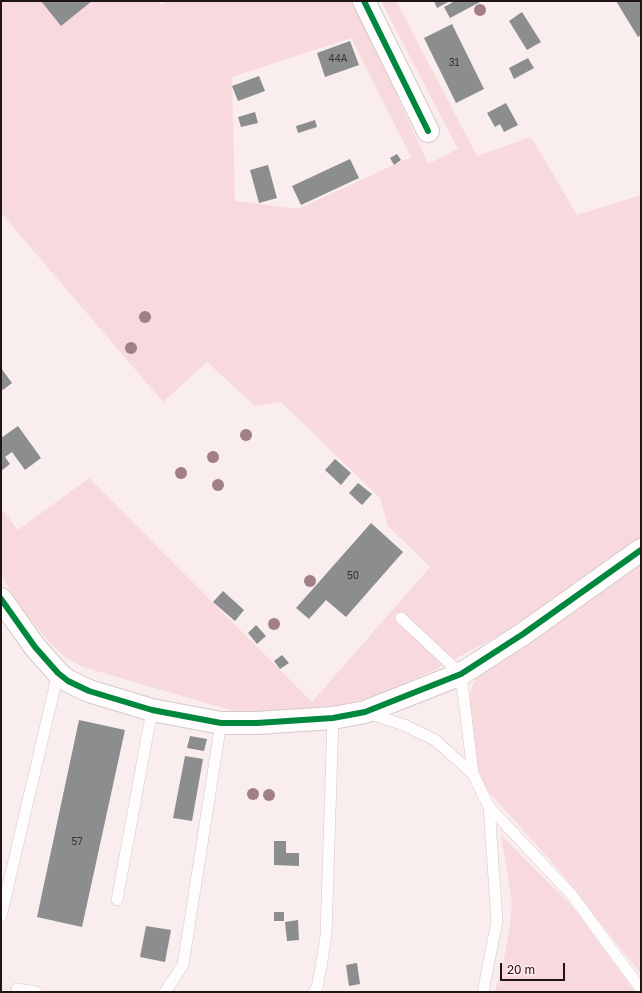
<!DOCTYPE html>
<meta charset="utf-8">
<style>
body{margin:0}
#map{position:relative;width:642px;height:993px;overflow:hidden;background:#f9edee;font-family:"Golos Text",sans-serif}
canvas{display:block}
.frame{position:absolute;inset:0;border:2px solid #211416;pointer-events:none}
.scale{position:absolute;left:500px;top:963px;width:65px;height:18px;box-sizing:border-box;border:2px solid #211416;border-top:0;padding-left:5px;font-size:12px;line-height:14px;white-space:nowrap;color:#211416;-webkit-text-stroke:3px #ffe7eb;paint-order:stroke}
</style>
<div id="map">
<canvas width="642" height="993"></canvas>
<div class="frame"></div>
<div class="scale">20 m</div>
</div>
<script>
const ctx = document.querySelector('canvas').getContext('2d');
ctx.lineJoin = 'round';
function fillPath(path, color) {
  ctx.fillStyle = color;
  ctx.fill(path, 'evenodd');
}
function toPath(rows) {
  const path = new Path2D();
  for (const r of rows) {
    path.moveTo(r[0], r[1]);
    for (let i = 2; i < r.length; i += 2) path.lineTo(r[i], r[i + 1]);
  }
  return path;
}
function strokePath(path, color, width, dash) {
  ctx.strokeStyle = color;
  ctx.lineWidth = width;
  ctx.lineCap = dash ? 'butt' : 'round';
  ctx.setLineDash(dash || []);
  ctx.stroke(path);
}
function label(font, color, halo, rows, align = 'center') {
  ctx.font = font + ' "Golos Text",sans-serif';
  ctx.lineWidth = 4;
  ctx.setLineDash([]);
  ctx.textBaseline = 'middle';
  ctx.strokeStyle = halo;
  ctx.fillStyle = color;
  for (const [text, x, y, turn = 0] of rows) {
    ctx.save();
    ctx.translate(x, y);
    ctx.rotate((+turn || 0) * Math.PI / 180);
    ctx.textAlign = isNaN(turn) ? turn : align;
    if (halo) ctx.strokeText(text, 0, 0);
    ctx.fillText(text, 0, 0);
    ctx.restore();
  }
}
fillPath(toPath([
 [1,1,159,1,161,5,167,1,354,1,428,164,458,149,381,1,396,1,477,156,531,137,577,215,641,195,641,537,518,625,433,671,370,698,308,713,237,712,83,667,65,657,49,642,27,615,1,576,1,508,18,530,89,478,312,702,430,567,388,526,380,498,281,402,255,406,207,362,163,402,1,213],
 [351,38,411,157,298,209,235,201,232,77],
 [641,560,641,974,558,869,487,790,474,761,469,703,471,690,474,682,480,674],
 [501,835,571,905,635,992,495,992,504,959,510,925,512,902]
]), '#f8d9de');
fillPath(toPath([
 [41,1,92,1,61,26],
 [434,1,450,1,437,8],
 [455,1,482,1,450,18,444,7],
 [616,1,641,1,641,35,638,37],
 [522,12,541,42,527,50,509,21],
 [452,24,484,89,456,103,424,38],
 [350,41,359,65,325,77,317,53],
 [528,58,534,68,514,79,509,68],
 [259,76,265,91,238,101,232,86],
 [506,103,518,125,504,132,500,124,495,127,487,113],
 [255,112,258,123,241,127,238,117],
 [315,120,317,127,298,133,296,126],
 [397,154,401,160,394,165,390,158],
 [350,159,359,178,301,205,292,186],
 [268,165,277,198,259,203,250,170],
 [1,368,12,383,3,390,1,387],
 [18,426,41,458,25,470,12,452,5,457,10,464,1,471,1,438],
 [335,459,351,473,341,485,325,470],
 [358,483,372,494,362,505,349,493],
 [371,523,403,552,346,617,326,600,309,619,296,608],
 [223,591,244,610,235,621,213,602],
 [256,625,266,636,257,644,248,633],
 [282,655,289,663,280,669,274,661],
 [79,720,125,730,82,927,37,917],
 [190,736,207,739,204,751,187,748],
 [185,756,203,759,192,821,173,818],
 [274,841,286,841,286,853,299,853,299,866,274,865],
 [274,912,284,912,284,921,274,921],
 [298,920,299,940,287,941,285,922],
 [146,926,171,930,165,962,140,957],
 [357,963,360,984,349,986,346,965]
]), '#8b8d8e');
const service = toPath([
 [401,618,461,674,473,774],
 [367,713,404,725,435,740,473,774,489,807,571,894,641,989],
 [117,900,152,710],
 [1,916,58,673],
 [17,989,36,992],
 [165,992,183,965,221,723],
 [314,992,317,988,322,961,326,936,333,718],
 [483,992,497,921,489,807]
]);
const minor = toPath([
 [364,1,428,131],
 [1,599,35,647,58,673,68,681,89,691,152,710,221,723,257,723,333,718,365,712,461,674,523,634,641,550]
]);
strokePath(service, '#d5c9ca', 12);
strokePath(minor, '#d5c9ca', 24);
strokePath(service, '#fefcfc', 11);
strokePath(minor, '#fefcfc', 22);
strokePath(toPath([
 [364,1,428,131],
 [1,599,35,647,58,673,68,681,89,691,152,710,221,723,257,723,333,718,365,712,461,674,523,634,641,550]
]), '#00873e', 6);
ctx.fillStyle = '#a27e87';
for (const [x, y] of [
 [480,10],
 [145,317],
 [131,348],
 [246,435],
 [213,457],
 [181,473],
 [218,485],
 [310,581],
 [274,624],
 [253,794],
 [269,795]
]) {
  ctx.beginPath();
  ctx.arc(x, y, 6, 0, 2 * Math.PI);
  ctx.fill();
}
label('10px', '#3c3234', null, [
 ["44А",338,59],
 ["31",454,63],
 ["50",353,576],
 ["57",77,842]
]);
</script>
